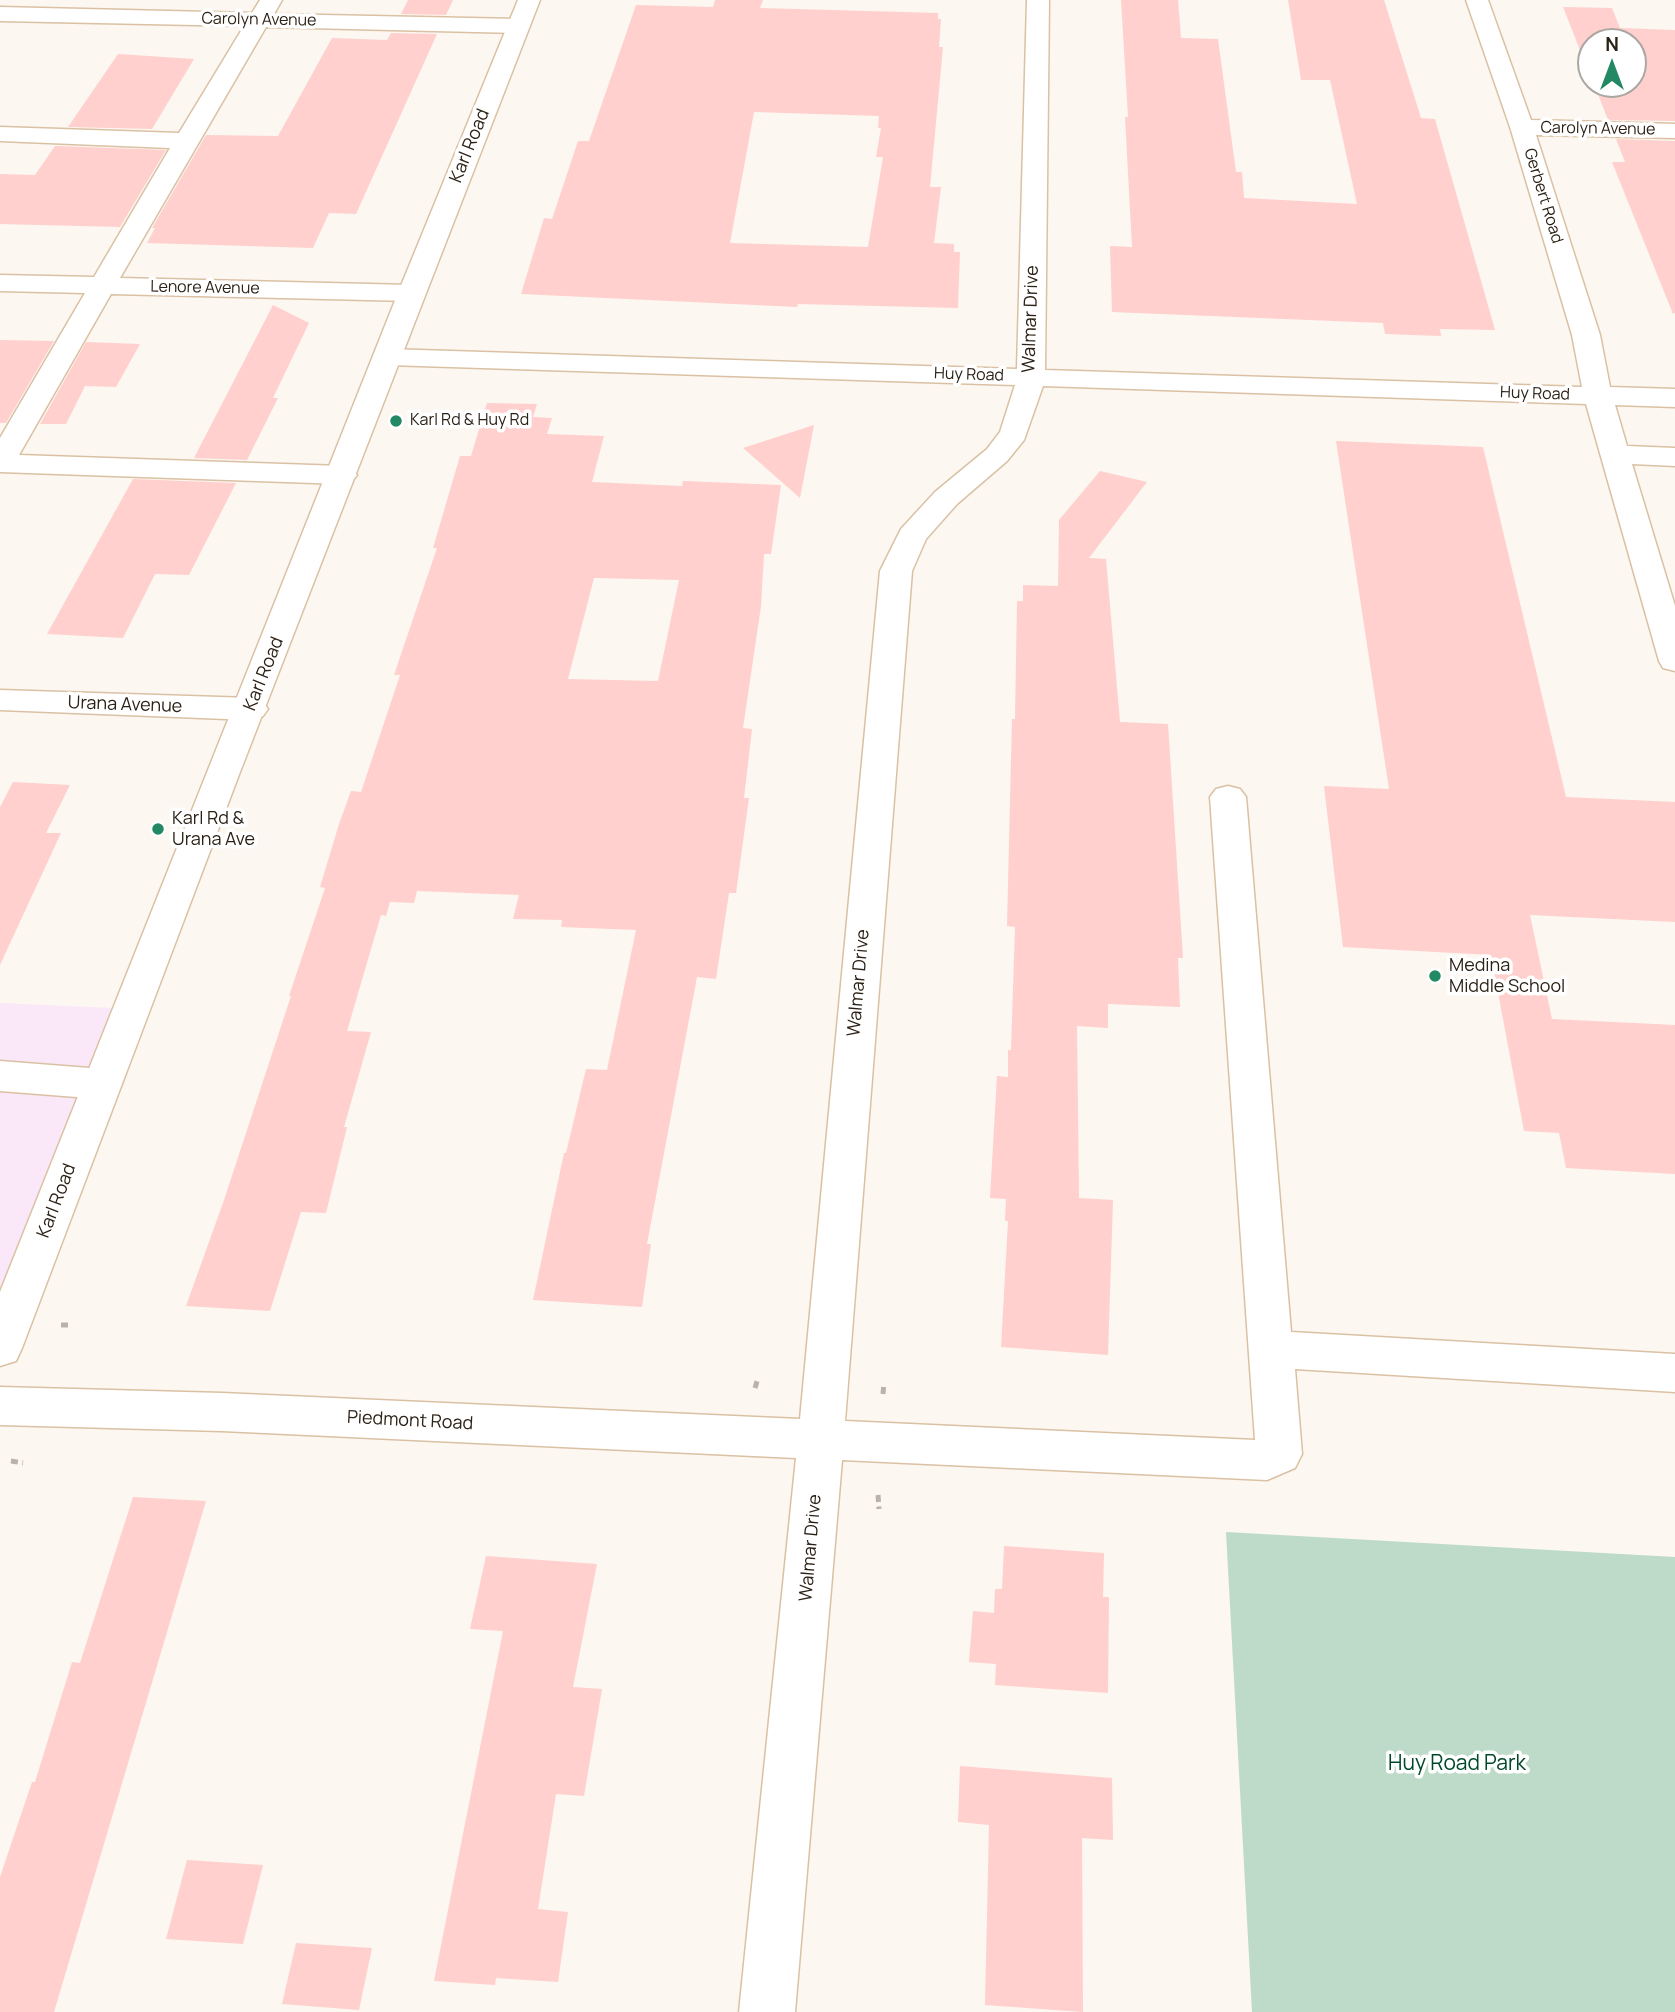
<!DOCTYPE html>
<style>
body{margin:0}
#map{position:relative;width:1675px;height:2012px;overflow:hidden;background:#fcf7f1;font-family:Manrope,sans-serif}
canvas{display:block}
.north{position:absolute;left:1577px;top:28px;width:70px;height:70px;box-sizing:border-box;background:#fff;border:2px solid #aaa6a2;border-radius:50%;rotate:0deg;font-size:19px;font-weight:700;line-height:28px;text-align:center;color:#2b2116}
.north::after{content:'';display:block;margin:auto;width:24px;height:32px;background:#238964;clip-path:polygon(50% 0,100% 100%,50% 72%,0 100%)}
</style>
<div id="map">
<canvas width="1675" height="2012"></canvas>
<div class="north">N</div>
</div>
<script>
const ctx = document.querySelector('canvas').getContext('2d');
ctx.lineJoin = 'round';
function fillPath(path, color) {
  ctx.fillStyle = color;
  ctx.fill(path, 'evenodd');
}
function toPath(rows) {
  const path = new Path2D();
  for (const r of rows) {
    path.moveTo(r[0], r[1]);
    for (let i = 2; i < r.length; i += 2) path.lineTo(r[i], r[i + 1]);
  }
  return path;
}
function strokePath(path, color, width, dash) {
  ctx.strokeStyle = color;
  ctx.lineWidth = width;
  ctx.lineCap = dash ? 'butt' : 'round';
  ctx.setLineDash(dash || []);
  ctx.stroke(path);
}
function label(font, color, halo, rows, align = 'center') {
  ctx.font = font + ' Manrope,sans-serif';
  ctx.lineWidth = 7;
  ctx.setLineDash([]);
  ctx.textBaseline = 'middle';
  ctx.strokeStyle = halo;
  ctx.fillStyle = color;
  for (const [text, x, y, turn = 0] of rows) {
    ctx.save();
    ctx.translate(x, y);
    ctx.rotate((+turn || 0) * Math.PI / 180);
    ctx.textAlign = isNaN(turn) ? turn : align;
    if (halo) ctx.strokeText(text, 0, 0);
    ctx.fillText(text, 0, 0);
    ctx.restore();
  }
}
fillPath(toPath([
 [0,1003,131,1009,0,1345]
]), '#fae7f8');
fillPath(toPath([
 [1226,1532,1675,1557,1675,2012,1252,2012]
]), '#bedac8');
fillPath(toPath([
 [408,0,453,0,446,15,401,14],
 [715,0,763,0,760,8,938,13,938,19,941,19,939,47,943,47,930,187,941,187,934,243,954,244,954,252,960,252,958,308,798,304,797,307,521,294,544,218,552,219,578,141,589,141,636,5,713,7],
 [754,112,879,116,878,128,881,128,876,157,883,157,868,247,730,243],
 [1121,0,1178,0,1181,38,1218,39,1236,172,1242,172,1244,198,1357,204,1330,80,1301,80,1288,0,1384,0,1421,118,1435,119,1495,330,1440,329,1441,336,1385,334,1383,323,1112,312,1110,246,1132,247,1125,117,1128,117],
 [1563,7,1612,8,1620,28,1675,30,1675,121,1608,120,1594,84,1633,84,1633,42,1591,42,1591,78],
 [391,33,437,34,356,214,329,213,313,248,147,243,155,228,152,228,206,135,278,136,332,38,387,40],
 [118,54,194,59,152,129,68,127],
 [1616,139,1675,141,1675,313,1673,314,1612,162,1625,162],
 [55,146,166,150,120,227,0,224,0,174,35,175],
 [273,305,309,323,273,398,278,398,247,460,194,458],
 [0,340,54,341,6,423,0,423],
 [86,342,140,344,116,387,85,386,66,424,40,424],
 [487,403,537,404,533,417,552,418,547,434,604,436,592,482,682,486,683,481,781,485,771,554,764,554,761,606,743,728,752,729,744,798,749,798,736,893,729,893,716,979,697,977,647,1244,651,1244,642,1307,533,1300,564,1153,566,1153,586,1069,607,1070,636,930,561,927,562,920,513,919,519,895,417,891,414,903,390,902,386,916,381,915,347,1031,371,1032,344,1127,347,1127,326,1213,301,1212,270,1311,186,1306,224,1200,291,996,289,996,325,888,320,887,339,824,351,791,361,792,400,675,394,675,437,548,433,548,460,456,471,456],
 [594,578,679,580,658,681,568,679],
 [814,425,800,498,743,448],
 [1336,441,1483,447,1566,797,1675,802,1675,922,1530,915,1552,1019,1675,1025,1675,1174,1566,1168,1559,1133,1524,1131,1491,955,1343,947,1324,786,1389,789],
 [1100,471,1147,482,1089,558,1106,559,1120,722,1168,724,1183,958,1178,958,1180,1007,1108,1004,1108,1028,1077,1026,1079,1198,1113,1200,1108,1355,1001,1347,1008,1221,1005,1221,1006,1199,990,1198,997,1076,1008,1077,1008,1050,1011,1050,1015,927,1007,926,1012,719,1015,719,1017,601,1023,601,1023,585,1058,586,1059,520],
 [133,479,236,483,189,575,155,574,123,638,47,634],
 [13,782,70,785,46,833,61,833,0,965,0,807],
 [133,1497,206,1501,54,2012,0,2012,0,1877,32,1782,35,1782,72,1662,80,1663],
 [1004,1546,1104,1553,1103,1597,1109,1597,1108,1693,995,1685,996,1664,969,1662,973,1611,994,1613,995,1589,1002,1589],
 [486,1556,597,1564,573,1687,602,1689,584,1796,556,1794,538,1909,568,1912,558,1982,496,1978,495,1985,434,1981,503,1631,470,1629],
 [960,1766,1112,1778,1113,1840,1082,1838,1083,2012,985,2005,989,1825,958,1822],
 [187,1860,263,1865,243,1944,166,1939],
 [296,1943,372,1948,359,2010,282,2004]
]), '#ffd0cd');
const minor = toPath([
 [260,0,282,0,274,14,518,19,526,21,529,26,526,31,518,33,266,27,120,278,411,285,420,287,424,293,420,299,411,301,111,294,19,455,342,466,352,469,357,475,352,481,342,484,0,472,0,438,85,293,0,291,0,275,94,277,170,148,0,141,0,127,179,133,244,26,0,21,0,7,252,13,260,0],
 [1027,0,1049,0,1045,370,1582,387,1572,335,1510,127,1466,0,1488,0,1531,120,1675,124,1675,138,1536,135,1600,335,1610,387,1675,389,1675,407,1615,405,1627,446,1675,448,1675,466,1632,464,1675,606,1675,671,1663,668,1659,661,1586,404,1043,386,1024,440,1007,461,957,504,926,539,912,571,845,1421,1255,1440,1210,797,1216,789,1228,786,1240,789,1246,797,1291,1332,1675,1354,1675,1392,1295,1369,1302,1454,1295,1468,1267,1480,842,1460,795,2012,739,2012,796,1458,222,1431,0,1425,0,1387,222,1393,800,1419,880,571,901,529,935,492,987,449,1000,432,1015,385,388,365,378,363,374,357,378,351,388,349,1017,369,1027,0],
 [0,690,251,698,263,702,268,709,263,716,251,720,0,710,0,690],
 [0,1061,102,1069,116,1074,122,1084,116,1094,102,1099,0,1091,0,1061]
]);
const major = toPath([
 [518,0,540,0,240,772,22,1348,16,1361,0,1366,0,1292,398,293,518,0]
]);
strokePath(minor, '#dac1a4', 3);
strokePath(major, '#dac1a4', 3);
strokePath(toPath([
 [61,1325,71,1325],
 [755,1388,758,1378],
 [883,1394,884,1383],
 [11,1461,23,1463],
 [878,1495,879,1509]
]), '#b8b2aa', 5, [7, 4.5]);
fillPath(minor, '#fff');
fillPath(major, '#fff');
for (const [x, y, r, color] of [
 [396,421,7,"#238964"],
 [158,829,7,"#238964"],
 [1435,976,7,"#238964"]
]) {
  const dot = new Path2D();
  dot.arc(x, y, r, 0, 2 * Math.PI);
  ctx.fillStyle = color;
  ctx.fill(dot);
  strokePath(dot, '#fff', 2.5);
}
label('16px', '#2b2116', '#fff', [
 ["Carolyn Avenue",259,20,1],
 ["Carolyn Avenue",1598,129,1],
 ["Gerbert Road",1543,196,73],
 ["Lenore Avenue",205,288,1],
 ["Huy Road",969,375,2],
 ["Huy Road",1535,394,2]
]);
label('16px', '#2b2116', '#fff', [
 ["Karl Rd & Huy Rd",410,421]
], 'left');
label('18px', '#2b2116', '#fff', [
 ["Karl Road",470,146,-68],
 ["Walmar Drive",1031,319,-88],
 ["Karl Road",264,674,-68],
 ["Urana Avenue",125,705,2],
 ["Walmar Drive",859,983,-85],
 ["Karl Road",57,1201,-69],
 ["Piedmont Road",410,1421,3],
 ["Walmar Drive",811,1548,-85]
]);
label('18px', '#2b2116', '#fff', [
 ["Karl Rd &",172,819],
 ["Urana Ave",172,840],
 ["Medina",1449,966],
 ["Middle School",1449,987]
], 'left');
label('21px', '#00482a', '#fff', [
 ["Huy Road Park",1457,1764]
]);
</script>
